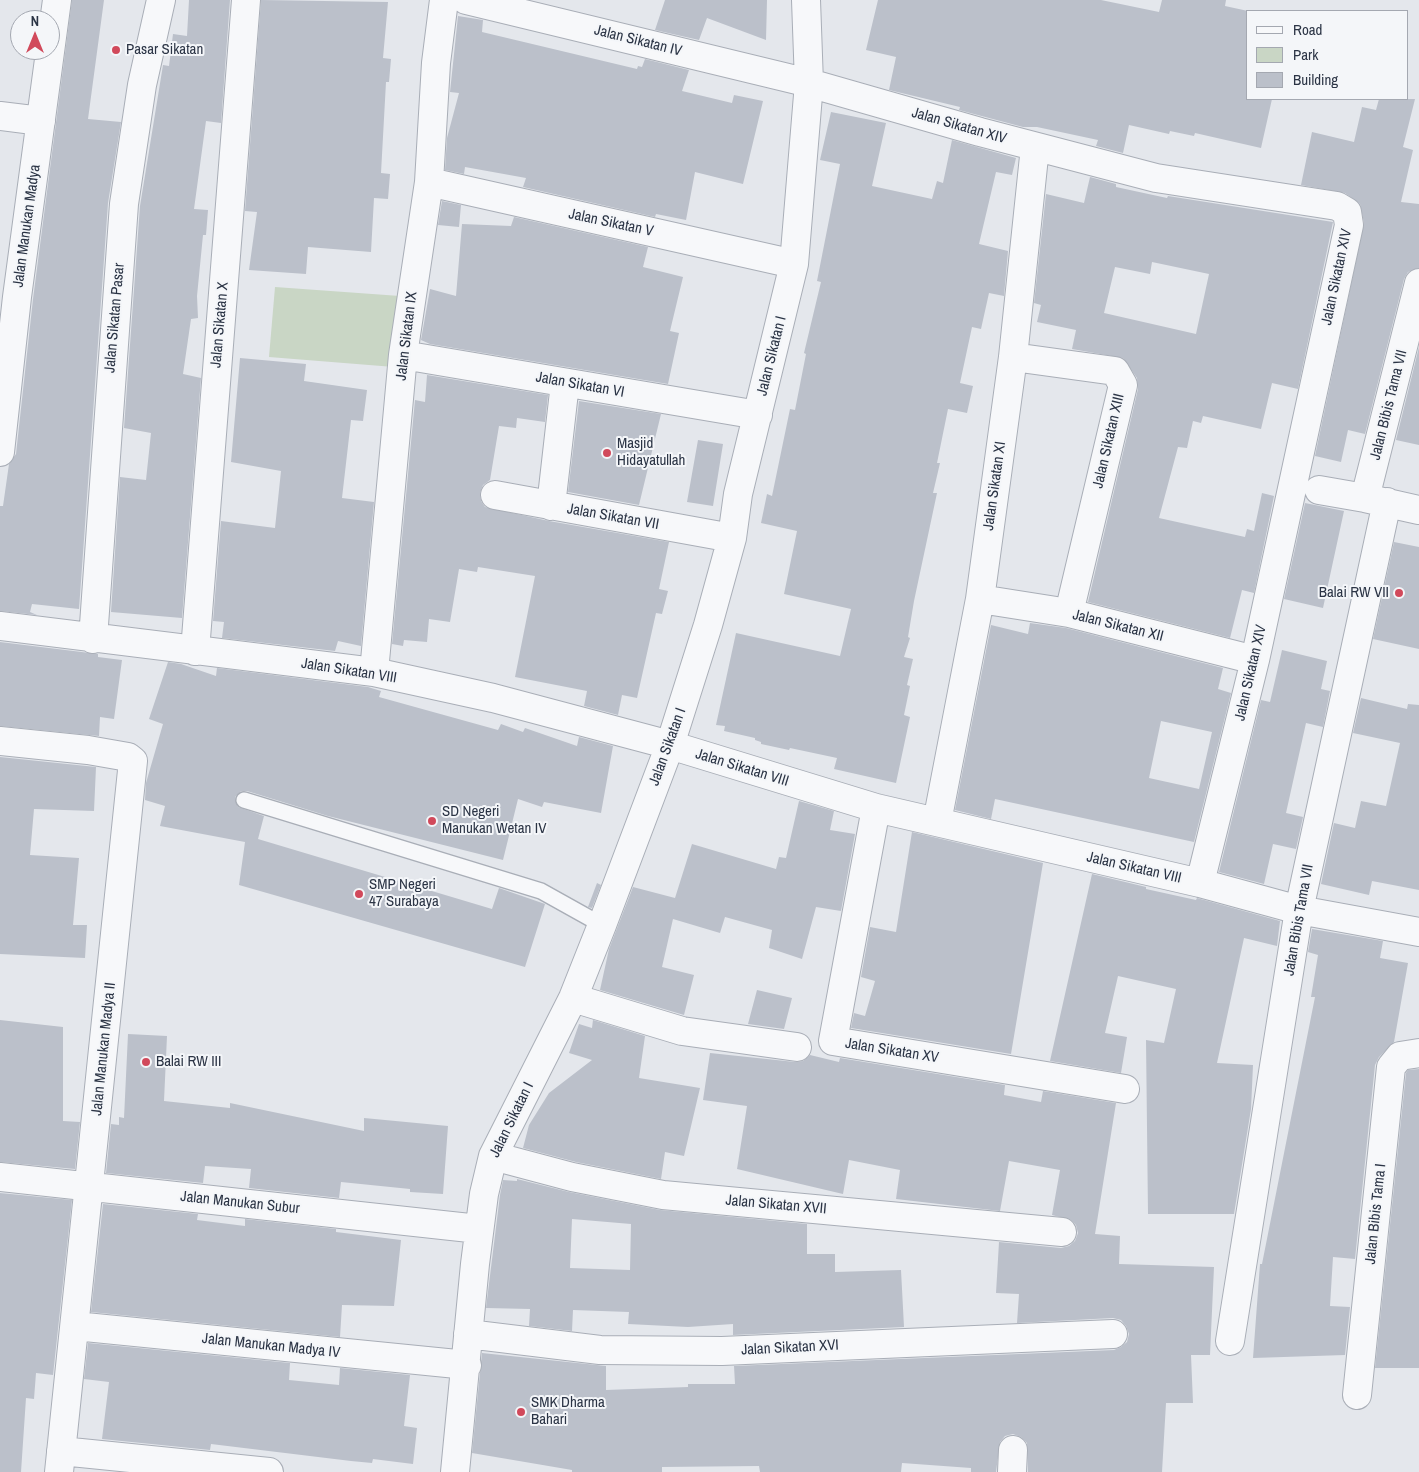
<!DOCTYPE html>
<style>
body{margin:0}
#map{position:relative;width:1419px;height:1472px;overflow:hidden;background:#e4e7ec;font-family:"Archivo Narrow",sans-serif}
canvas{display:block}
.legend{position:absolute;left:1246px;top:10px;width:162px;height:90px;box-sizing:border-box;background:#f4f6f9;border:1px solid #a4a8b1;margin:0;padding:6px 9px;list-style:none;font-size:15px;color:#2b3445}
.legend li{display:flex;align-items:center;gap:10px;height:25px}
.legend b{width:25px;border:1px solid #a4a8b1}
.north{position:absolute;left:10px;top:10px;width:50px;height:50px;box-sizing:border-box;background:#f4f6f9;border:1px solid #a4a8b1;border-radius:50%;rotate:0deg;font-size:14px;font-weight:700;line-height:20px;text-align:center;color:#2b3445}
.north::after{content:'';display:block;margin:auto;width:18px;height:22px;background:#d1495b;clip-path:polygon(50% 0,100% 100%,50% 72%,0 100%)}
</style>
<div id="map">
<canvas width="1419" height="1472"></canvas>
<ul class="legend">
<li><b style="height:6px;background:#f7f8fa"></b>Road</li>
<li><b style="height:14px;background:#c9d6c5"></b>Park</li>
<li><b style="height:14px;background:#bbc0ca"></b>Building</li>
</ul>
<div class="north">N</div>
</div>
<script>
const ctx = document.querySelector('canvas').getContext('2d');
ctx.lineJoin = 'round';
function fillPath(path, color) {
  ctx.fillStyle = color;
  ctx.fill(path, 'evenodd');
}
function toPath(rows) {
  const path = new Path2D();
  for (const r of rows) {
    path.moveTo(r[0], r[1]);
    for (let i = 2; i < r.length; i += 2) path.lineTo(r[i], r[i + 1]);
  }
  return path;
}
function strokePath(path, color, width, dash) {
  ctx.strokeStyle = color;
  ctx.lineWidth = width;
  ctx.lineCap = dash ? 'butt' : 'round';
  ctx.setLineDash(dash || []);
  ctx.stroke(path);
}
function label(font, color, halo, rows, align = 'center') {
  ctx.font = font + ' "Archivo Narrow",sans-serif';
  ctx.lineWidth = 4;
  ctx.setLineDash([]);
  ctx.textBaseline = 'middle';
  ctx.strokeStyle = halo;
  ctx.fillStyle = color;
  for (const [text, x, y, turn = 0] of rows) {
    ctx.save();
    ctx.translate(x, y);
    ctx.rotate((+turn || 0) * Math.PI / 180);
    ctx.textAlign = isNaN(turn) ? turn : align;
    if (halo) ctx.strokeText(text, 0, 0);
    ctx.fillText(text, 0, 0);
    ctx.restore();
  }
}
fillPath(toPath([
 [275,287,400,296,394,367,269,357]
]), '#c9d6c5');
fillPath(toPath([
 [72,0,104,0,88,119,121,122,108,203,79,609,32,604,30,612,37,615,0,611,0,506,3,506,9,464,16,454,33,299],
 [189,0,230,0,221,123,206,121,194,209,208,210,206,235,203,235,197,296,198,318,191,319,183,374,201,378,182,618,111,612,120,477,146,480,151,433,124,428,140,206,163,65,169,66,173,34,187,36],
 [261,0,388,2,383,58,391,59,389,82,386,82,381,173,390,174,388,199,374,198,371,252,308,247,306,274,249,270,257,212,245,211],
 [665,0,767,0,766,40,707,18,699,40,655,30],
 [878,0,1101,0,1159,12,1162,0,1226,0,1225,6,1248,11,1248,99,1272,99,1261,148,1195,133,1194,136,1170,131,1169,134,1129,125,1123,153,1096,146,1098,140,1037,127,1023,127,959,110,960,107,889,90,896,57,866,50],
 [458,16,483,20,482,32,637,69,638,66,642,67,645,59,689,70,682,91,732,103,734,95,763,101,743,184,695,172,686,220,656,214,655,217,523,187,526,178,465,167,464,174,445,170,447,138,459,93,450,92],
 [1379,99,1415,99,1403,147,1413,150,1401,202,1419,204,1419,268,1408,272,1404,279,1365,434,1348,430,1341,462,1315,456,1364,223,1360,204,1345,193,1301,185,1312,132,1354,142,1362,107,1376,110],
 [831,112,886,123,872,186,932,199,937,181,943,183,952,140,1016,158,1012,175,996,172,979,244,1008,251,1004,296,989,293,981,329,972,327,960,383,973,386,967,413,948,409,937,463,940,463,933,493,937,493,914,601,908,637,910,638,904,657,913,659,907,685,910,686,904,715,910,717,896,783,834,769,837,758,790,748,789,750,761,744,761,742,755,740,755,738,724,731,725,726,716,725,736,633,840,656,851,609,784,594,797,531,761,523,767,494,772,496,790,409,795,410,806,354,804,353,821,282,817,281,840,164,820,160],
 [1090,177,1116,184,1116,187,1167,198,1168,196,1333,222,1298,389,1272,383,1261,429,1203,416,1201,423,1193,421,1187,448,1178,447,1159,518,1245,537,1247,529,1254,531,1262,493,1274,496,1254,593,1242,590,1230,638,1088,602,1138,389,1137,378,1123,358,1072,349,1076,330,1037,322,1041,305,1034,303,1046,194,1084,203],
 [1152,262,1209,274,1196,334,1104,313,1115,267,1150,274],
 [442,201,461,205,459,227,438,225],
 [514,217,648,247,643,267,683,277,670,331,679,333,668,384,430,344,421,340,430,289,456,296,462,224,511,226],
 [1419,347,1419,445,1396,440],
 [240,358,306,364,304,381,367,390,363,421,351,420,342,498,374,502,361,646,338,641,335,651,222,638,224,622,213,621,221,521,275,528,281,471,231,462],
 [427,375,548,395,545,422,517,418,516,428,499,426,490,480,483,485,480,493,481,501,485,507,549,521,669,542,659,589,668,591,662,614,656,613,637,698,622,695,618,715,584,706,587,691,515,677,535,576,478,567,477,572,459,569,450,622,429,619,427,642,404,640,403,646,392,644,415,400,425,402],
 [579,401,661,414,639,505,568,492],
 [698,440,723,444,713,506,687,502],
 [1305,503,1344,511,1323,608,1284,599],
 [1394,542,1419,547,1419,649,1373,639],
 [1030,623,1066,628,1223,668,1218,689,1231,693,1194,842,995,799,991,819,955,810,991,625,1028,634],
 [1161,721,1212,732,1199,789,1149,778],
 [0,642,98,654,98,657,122,660,114,719,100,717,99,736,0,726],
 [1282,650,1327,661,1321,689,1330,691,1323,727,1306,723,1286,813,1303,817,1296,849,1273,844,1264,884,1219,872,1261,700,1270,702],
 [168,662,181,664,216,676,217,668,368,687,381,691,379,697,498,730,501,724,523,732,525,728,577,746,579,737,613,746,601,813,544,802,542,807,518,799,503,860,328,816,247,791,241,791,235,797,238,807,264,816,258,839,492,909,499,888,545,904,525,967,239,885,245,842,160,826,165,806,145,800,146,783,163,724,149,719],
 [1361,698,1407,709,1408,704,1419,705,1419,890,1372,881,1369,895,1321,884,1334,823,1355,828,1361,801,1386,806,1400,743,1353,733],
 [0,757,96,767,94,811,34,809,30,855,79,858,73,925,87,925,85,958,0,954],
 [799,801,834,811,830,830,855,834,841,911,816,907,802,959,769,948,772,930,725,917,720,933,673,919,662,967,694,975,684,1015,600,990,609,949,633,887,675,898,692,844,776,869,779,857,786,858],
 [912,832,1043,863,1011,1054,851,1028,854,1013,865,1016,875,981,861,977,870,927,896,932],
 [1092,874,1146,887,1146,889,1196,900,1197,898,1280,921,1277,946,1244,938,1217,1063,1253,1065,1251,1109,1234,1214,1148,1214,1146,1040,1164,1043,1176,989,1118,976,1105,1033,1127,1037,1121,1073,1050,1061],
 [597,883,601,885,592,908,588,907],
 [1312,929,1383,941,1380,958,1408,963,1394,1042,1379,1057,1375,1065,1355,1259,1333,1257,1330,1306,1350,1307,1345,1355,1253,1358,1260,1264,1262,1264,1315,997,1311,997,1318,955,1308,952],
 [757,990,792,998,784,1029,748,1024],
 [0,1020,63,1027,63,1121,80,1122,75,1169,0,1162],
 [593,1020,645,1036,639,1078,700,1088,684,1156,665,1152,661,1179,576,1162,523,1148,529,1125,549,1093,592,1060,569,1053,579,1024,592,1028],
 [128,1034,167,1036,164,1101,230,1108,230,1103,364,1131,364,1118,448,1126,443,1194,410,1192,410,1189,341,1182,339,1198,249,1188,251,1169,205,1166,203,1183,106,1173,111,1124,119,1125,119,1117,124,1118],
 [710,1053,795,1062,803,1061,810,1055,839,1062,840,1058,1005,1085,1004,1095,1041,1102,1043,1091,1116,1103,1095,1234,1120,1236,1119,1264,1214,1267,1210,1355,1191,1355,1193,1403,1166,1403,1162,1472,1028,1472,1027,1443,1021,1437,1013,1434,1005,1436,1000,1442,996,1472,971,1472,971,1468,902,1463,901,1472,760,1472,759,1466,662,1467,662,1472,572,1472,572,1470,472,1453,482,1353,606,1366,606,1390,688,1387,688,1384,735,1384,734,1366,1114,1350,1121,1347,1127,1342,1129,1334,1126,1326,1121,1320,1113,1318,1017,1323,1019,1294,996,1293,999,1242,1061,1248,1069,1246,1075,1241,1078,1233,1076,1225,1071,1220,1052,1215,1060,1170,1009,1161,1000,1211,896,1199,900,1170,849,1160,843,1194,737,1169,747,1106,703,1100],
 [1419,1069,1419,1368,1375,1368,1406,1073,1408,1070],
 [517,1179,569,1192,660,1210,807,1224,807,1254,835,1254,835,1272,901,1270,904,1327,733,1335,733,1324,688,1327,628,1324,629,1312,573,1310,572,1331,529,1326,530,1309,486,1308,500,1195,503,1180,517,1181],
 [572,1219,631,1224,630,1270,570,1268],
 [0,1193,72,1200,53,1375,36,1373,34,1399,26,1398,21,1472,0,1472],
 [103,1204,198,1214,197,1220,245,1226,245,1219,336,1229,336,1232,401,1240,394,1306,342,1305,340,1337,91,1312],
 [88,1343,290,1363,289,1380,339,1385,340,1368,410,1375,404,1426,417,1428,413,1464,373,1459,372,1463,351,1461,211,1444,210,1450,102,1439,109,1382,84,1379]
]), '#bbc0ca');
const service = toPath([
 [244,800,541,891,602,925]
]);
const minor = toPath([
 [466,0,809,83,980,132,1156,178,1337,206,1347,212,1349,225,1255,660,1200,883],
 [0,116,41,121],
 [429,182,794,264],
 [403,355,758,415],
 [1013,357,1115,371,1123,385,1069,613],
 [0,452,17,297,57,0],
 [1319,490,1365,498,1419,510],
 [495,495,732,538],
 [1365,498,1419,283],
 [551,506,565,383],
 [980,599,1069,613,1255,660],
 [0,626,374,672,493,698,670,745,876,808,1200,883,1299,910,1419,932],
 [93,639,124,204,142,85,161,0],
 [195,651,246,0],
 [374,672,403,355,429,182,436,63,444,0],
 [0,741,88,750,128,757,133,761,59,1472],
 [876,808,833,1041,1125,1089],
 [937,822,980,599,1013,357,1035,147],
 [573,998,682,1031,797,1047],
 [493,1156,572,1177,663,1195,1062,1232],
 [0,1177,479,1229],
 [75,1326,467,1365],
 [468,1334,600,1350,722,1351,1113,1334],
 [1230,1341,1299,910,1387,502],
 [1357,1395,1391,1067,1400,1056,1419,1053],
 [61,1451,269,1472],
 [455,1472,475,1264,484,1194,493,1156,573,998,602,925,670,745,708,625,732,538,738,494,794,264,809,83,806,0],
 [1012,1472,1013,1450]
]);
strokePath(service, '#a9aeb7', 18);
strokePath(minor, '#a9aeb7', 30);
strokePath(service, '#f7f8fa', 15);
strokePath(minor, '#f7f8fa', 28);
for (const [x, y, r, color] of [
 [116,50,5,"#d1495b"],
 [607,453,5,"#d1495b"],
 [1399,593,5,"#d1495b"],
 [432,821,5,"#d1495b"],
 [359,894,5,"#d1495b"],
 [146,1062,5,"#d1495b"],
 [521,1412,5,"#d1495b"]
]) {
  const dot = new Path2D();
  dot.arc(x, y, r, 0, 2 * Math.PI);
  ctx.fillStyle = color;
  ctx.fill(dot);
  strokePath(dot, '#f4f6f9', 2);
}
label('15px', '#2b3445', '#f4f6f9', [
 ["Jalan Sikatan IV",638,41,14],
 ["Jalan Sikatan XIV",959,126,16],
 ["Jalan Sikatan V",611,223,12],
 ["Jalan Manukan Madya",27,226,-82],
 ["Jalan Sikatan XIV",1337,277,-78],
 ["Jalan Sikatan Pasar",115,318,-85],
 ["Jalan Sikatan X",220,325,-85],
 ["Jalan Sikatan IX",407,336,-83],
 ["Jalan Sikatan I",772,356,-76],
 ["Jalan Sikatan VI",580,385,10],
 ["Jalan Bibis Tama VII",1389,405,-76],
 ["Jalan Sikatan XIII",1109,441,-77],
 ["Jalan Sikatan XI",995,486,-82],
 ["Jalan Sikatan VII",613,517,10],
 ["Jalan Sikatan XII",1118,626,14],
 ["Jalan Sikatan VIII",349,671,9],
 ["Jalan Sikatan XIV",1251,673,-77],
 ["Jalan Sikatan I",668,747,-70],
 ["Jalan Sikatan VIII",742,768,17],
 ["Jalan Sikatan VIII",1134,868,13],
 ["Jalan Bibis Tama VII",1299,920,-80],
 ["Jalan Manukan Madya II",104,1049,-84],
 ["Jalan Sikatan XV",892,1051,9],
 ["Jalan Sikatan I",512,1120,-64],
 ["Jalan Manukan Subur",240,1203,6],
 ["Jalan Sikatan XVII",776,1205,5],
 ["Jalan Bibis Tama I",1376,1214,-84],
 ["Jalan Manukan Madya IV",271,1346,6],
 ["Jalan Sikatan XVI",790,1348,-3]
]);
label('15px', '#2b3445', '#f4f6f9', [
 ["Pasar Sikatan",126,50],
 ["Masjid",617,444],
 ["Hidayatullah",617,461],
 ["Balai RW VII",1389,593,"right"],
 ["SD Negeri",442,812],
 ["Manukan Wetan IV",442,829],
 ["SMP Negeri",369,885],
 ["47 Surabaya",369,902],
 ["Balai RW III",156,1062],
 ["SMK Dharma",531,1403],
 ["Bahari",531,1420]
], 'left');
</script>
